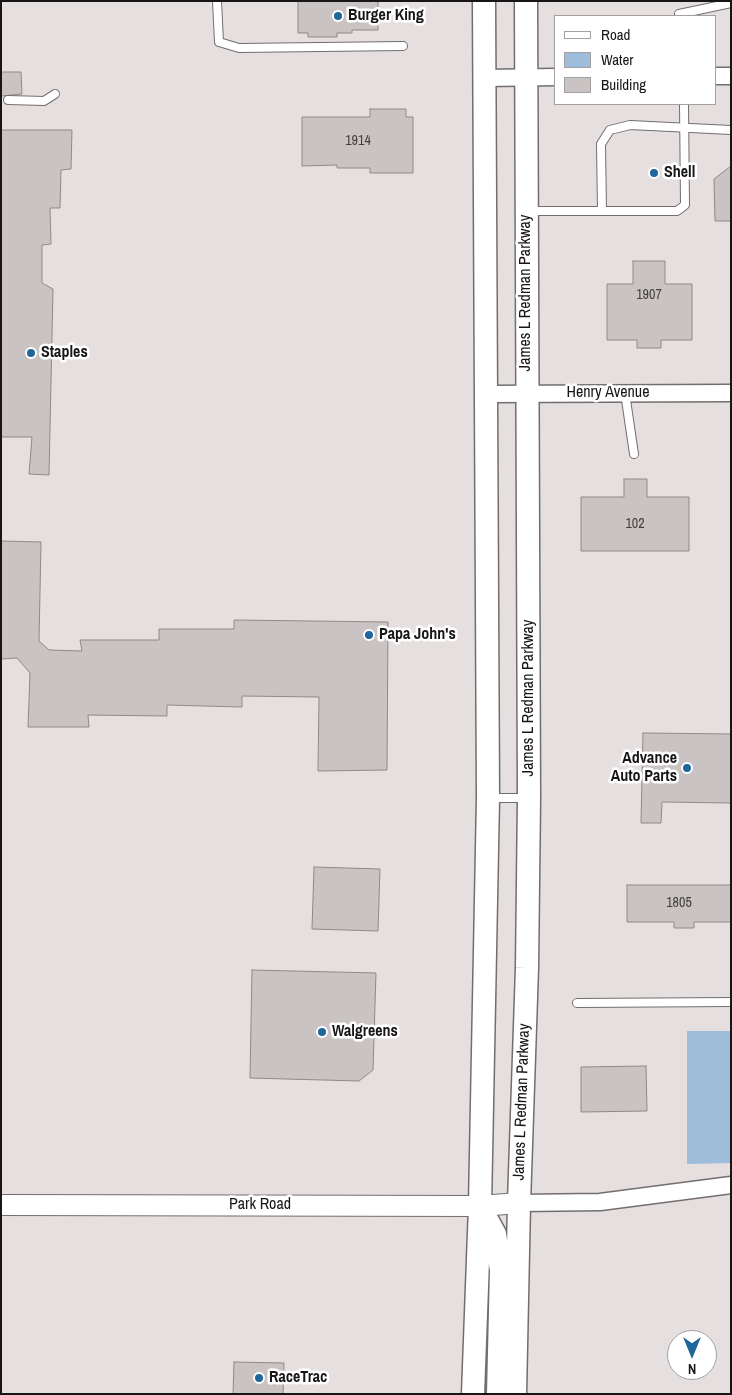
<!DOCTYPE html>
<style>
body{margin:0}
#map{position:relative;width:732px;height:1395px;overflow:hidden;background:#e5dfdf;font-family:"Archivo Narrow",sans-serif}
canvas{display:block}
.frame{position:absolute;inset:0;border:2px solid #171515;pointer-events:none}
.legend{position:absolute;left:554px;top:15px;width:162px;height:90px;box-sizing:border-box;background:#fff;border:1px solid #a2a1a1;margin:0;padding:6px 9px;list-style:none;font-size:15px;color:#171515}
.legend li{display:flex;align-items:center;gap:10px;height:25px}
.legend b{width:25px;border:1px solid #a2a1a1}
.north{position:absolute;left:667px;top:1330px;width:50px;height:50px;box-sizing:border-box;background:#fff;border:1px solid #a2a1a1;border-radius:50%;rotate:180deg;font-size:14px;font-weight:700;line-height:20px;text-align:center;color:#171515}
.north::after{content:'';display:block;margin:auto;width:18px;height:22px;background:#1f669a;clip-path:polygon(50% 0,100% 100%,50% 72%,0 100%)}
</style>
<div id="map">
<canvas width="732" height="1395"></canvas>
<div class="frame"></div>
<ul class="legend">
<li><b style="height:6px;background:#fff"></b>Road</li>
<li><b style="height:14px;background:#9dbdda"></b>Water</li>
<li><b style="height:14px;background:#cac3c3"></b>Building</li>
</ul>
<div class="north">N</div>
</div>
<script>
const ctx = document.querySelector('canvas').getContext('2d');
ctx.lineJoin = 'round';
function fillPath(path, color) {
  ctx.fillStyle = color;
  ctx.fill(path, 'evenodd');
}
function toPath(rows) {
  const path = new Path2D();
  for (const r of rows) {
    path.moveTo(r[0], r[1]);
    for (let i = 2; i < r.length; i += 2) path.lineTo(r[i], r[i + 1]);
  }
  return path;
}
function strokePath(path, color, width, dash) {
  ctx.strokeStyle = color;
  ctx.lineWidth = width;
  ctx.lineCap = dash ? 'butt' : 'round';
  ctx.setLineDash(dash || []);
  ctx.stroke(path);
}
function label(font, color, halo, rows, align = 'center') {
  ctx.font = font + ' "Archivo Narrow",sans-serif';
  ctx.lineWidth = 5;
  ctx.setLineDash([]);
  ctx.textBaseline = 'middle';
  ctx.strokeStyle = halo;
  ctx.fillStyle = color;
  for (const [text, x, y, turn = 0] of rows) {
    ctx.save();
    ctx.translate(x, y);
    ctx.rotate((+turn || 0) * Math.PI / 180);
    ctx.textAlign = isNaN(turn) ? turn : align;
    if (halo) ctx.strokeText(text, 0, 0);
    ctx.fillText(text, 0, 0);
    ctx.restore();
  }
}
fillPath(toPath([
 [687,1031,731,1031,731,1163,687,1164]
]), '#9dbdda');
const building = toPath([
 [298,1,378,1,378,30,352,30,352,33,337,33,337,37,308,37,308,33,298,33,298,1],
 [1,72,21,72,22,94,1,96,1,72],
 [370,109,406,109,406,117,413,117,413,173,370,173,370,168,337,168,337,165,302,166,302,117,370,117,370,109],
 [1,130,72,130,71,169,61,170,60,208,50,208,51,244,42,245,42,283,53,289,49,475,29,474,32,437,1,437,1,130],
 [731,166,731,221,715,221,714,179,731,166],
 [633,261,665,261,665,284,692,284,692,340,661,340,661,348,637,348,637,340,607,340,607,284,633,284,633,261],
 [624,479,647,479,647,497,689,497,689,551,581,551,581,497,624,497,624,479],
 [1,541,41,542,39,641,49,650,82,651,80,640,159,640,159,629,234,629,234,620,388,622,387,770,318,771,319,697,242,696,242,707,167,705,167,716,88,715,89,727,28,727,30,673,17,658,1,659,1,541],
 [643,733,731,734,731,803,662,802,661,823,641,823,643,733],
 [314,867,380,869,378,931,312,929,314,867],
 [627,885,731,885,731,922,694,922,694,928,674,928,674,922,627,922,627,885],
 [252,970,376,973,373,1070,359,1081,250,1078,252,970],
 [646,1066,647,1111,581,1112,581,1067,646,1066],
 [234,1362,284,1363,283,1394,233,1394,234,1362]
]);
fillPath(building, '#cac3c3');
strokePath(building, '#8f8989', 1);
const service = toPath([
 [217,1,219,42,239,48,403,46],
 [679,14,731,3],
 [8,100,44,101,55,94],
 [529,211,602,211,601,144,610,130,630,125,731,130],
 [602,211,677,211,685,205,684,104],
 [625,393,634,454],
 [491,798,527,798],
 [577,1003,731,1002]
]);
const minor = toPath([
 [716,76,731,76],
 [484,78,556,77],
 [486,394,731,393],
 [519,1203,600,1202,731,1185]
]);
const tertiary = toPath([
 [1,1205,480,1206,519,1203]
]);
const secondary = toPath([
 [480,1207,495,1234,501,1270,498,1394],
 [473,1394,480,1206,488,798,484,1],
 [515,1394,519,1203,527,968,529,798,526,1]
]);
strokePath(service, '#736e6d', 10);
strokePath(minor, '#736e6d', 19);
strokePath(tertiary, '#736e6d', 22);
strokePath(secondary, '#736e6d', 25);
strokePath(service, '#fff', 8);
strokePath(minor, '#fff', 16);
strokePath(tertiary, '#fff', 20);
strokePath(secondary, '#fff', 22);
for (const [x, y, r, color] of [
 [338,16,5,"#1f669a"],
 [654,173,5,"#1f669a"],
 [31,353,5,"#1f669a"],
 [369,635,5,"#1f669a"],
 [687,768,5,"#1f669a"],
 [322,1032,5,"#1f669a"],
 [259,1378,5,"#1f669a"]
]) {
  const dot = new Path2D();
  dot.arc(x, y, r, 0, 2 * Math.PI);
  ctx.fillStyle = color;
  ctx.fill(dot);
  strokePath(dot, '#fff', 2);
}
label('14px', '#444040', null, [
 ["1914",358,141],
 ["1907",649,295],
 ["102",635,524],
 ["1805",679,903]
]);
label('bold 16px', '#171515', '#fff', [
 ["Burger King",348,16],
 ["Shell",664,173],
 ["Staples",41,353],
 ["Papa John's",379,635],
 ["Advance",677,759,"right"],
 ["Auto Parts",677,777,"right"],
 ["Walgreens",332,1032],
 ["RaceTrac",269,1378]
], 'left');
label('16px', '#171515', '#fff', [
 ["James L Redman Parkway",526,293,-90],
 ["Henry Avenue",608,393],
 ["James L Redman Parkway",529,698,-90],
 ["James L Redman Parkway",522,1102,-88],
 ["Park Road",260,1205]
]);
</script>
